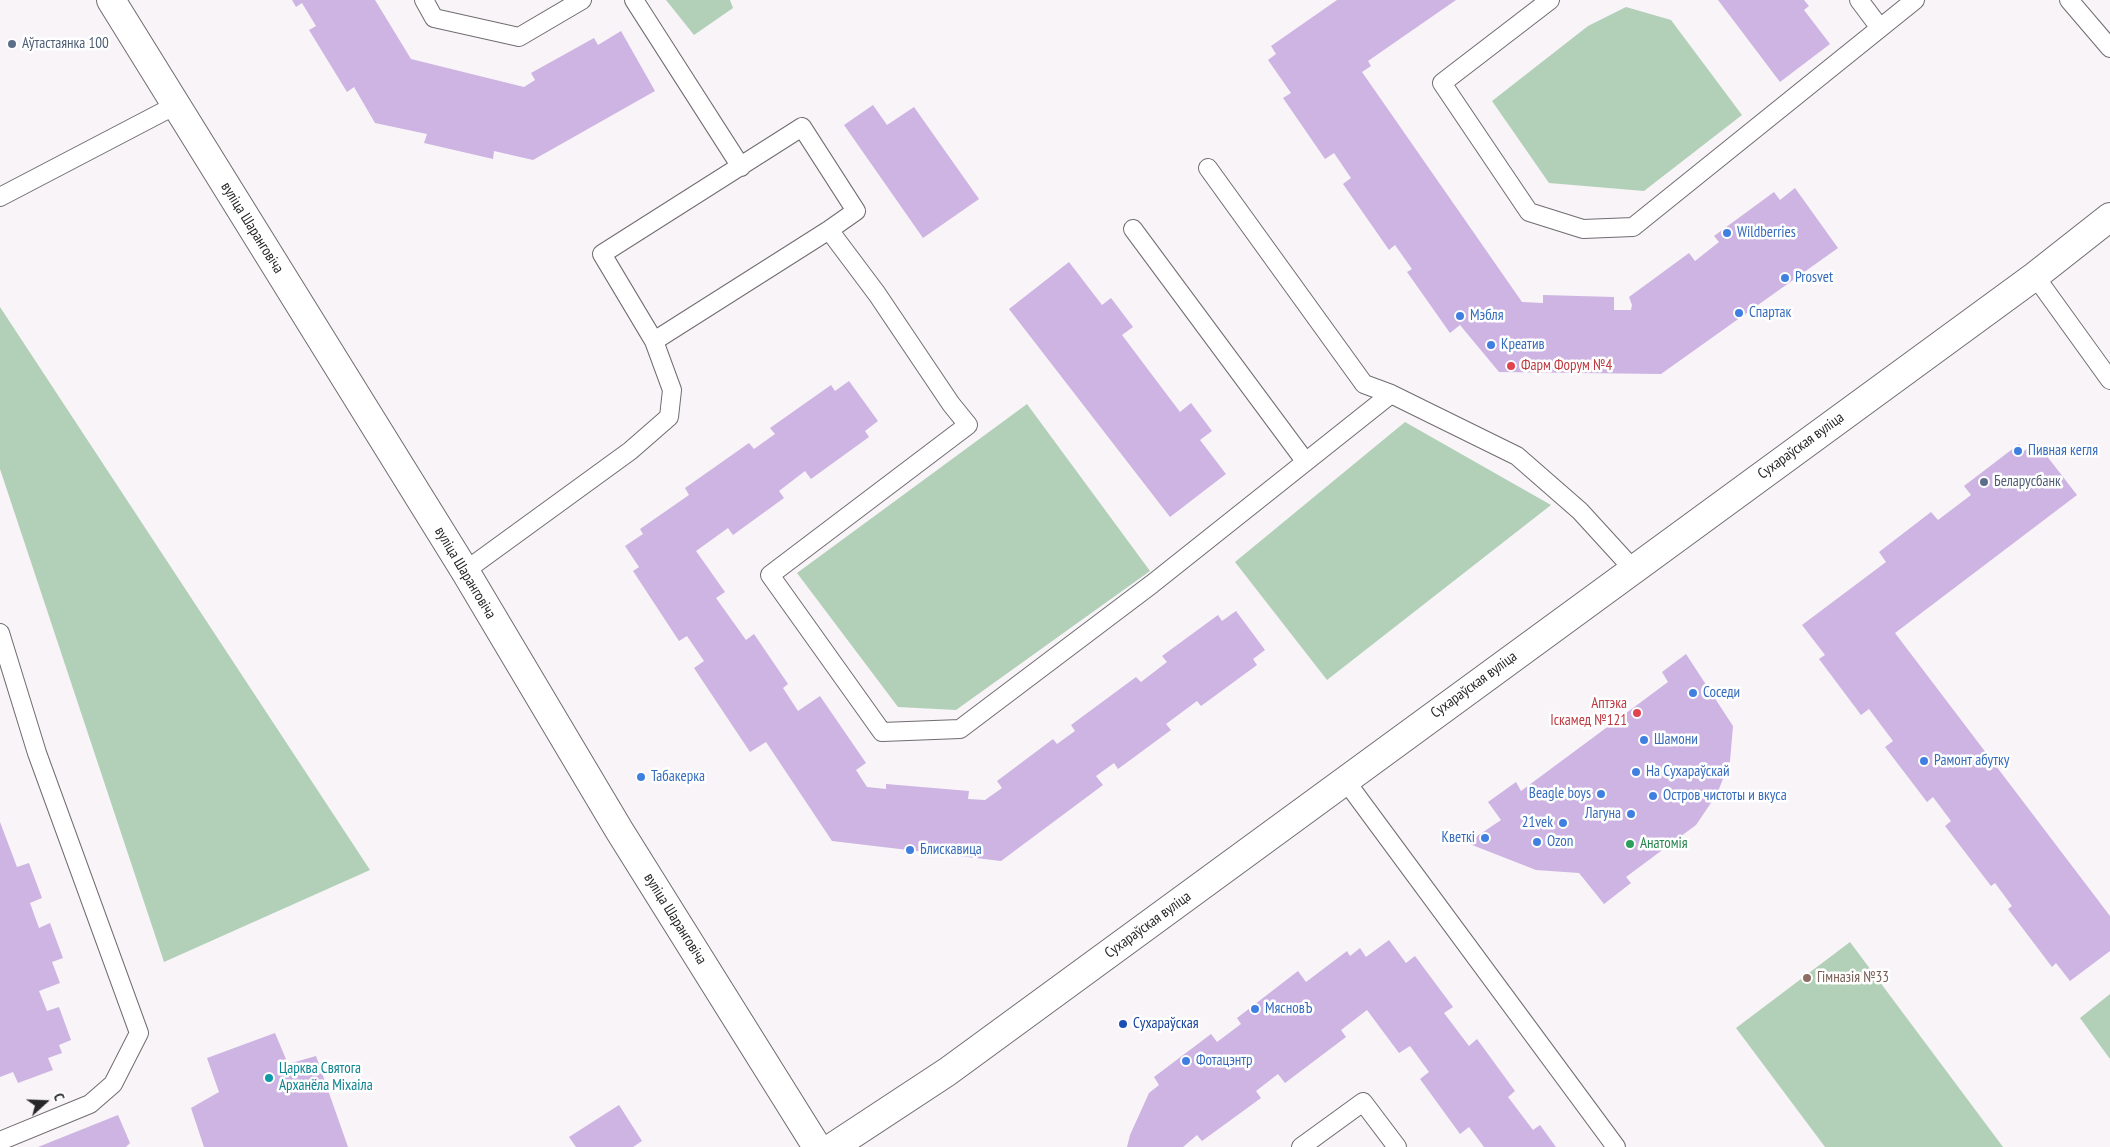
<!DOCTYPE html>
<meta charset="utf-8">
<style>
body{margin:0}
#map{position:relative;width:2110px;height:1147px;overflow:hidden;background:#f8f4f8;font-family:"PT Sans Narrow",sans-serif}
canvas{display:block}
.north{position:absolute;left:20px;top:1077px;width:50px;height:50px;-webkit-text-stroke:4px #fff;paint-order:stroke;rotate:70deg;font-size:14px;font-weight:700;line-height:20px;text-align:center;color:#272628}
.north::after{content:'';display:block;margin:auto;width:18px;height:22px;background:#272628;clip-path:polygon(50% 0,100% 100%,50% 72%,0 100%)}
</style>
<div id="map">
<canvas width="2110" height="1147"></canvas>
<div class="north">С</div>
</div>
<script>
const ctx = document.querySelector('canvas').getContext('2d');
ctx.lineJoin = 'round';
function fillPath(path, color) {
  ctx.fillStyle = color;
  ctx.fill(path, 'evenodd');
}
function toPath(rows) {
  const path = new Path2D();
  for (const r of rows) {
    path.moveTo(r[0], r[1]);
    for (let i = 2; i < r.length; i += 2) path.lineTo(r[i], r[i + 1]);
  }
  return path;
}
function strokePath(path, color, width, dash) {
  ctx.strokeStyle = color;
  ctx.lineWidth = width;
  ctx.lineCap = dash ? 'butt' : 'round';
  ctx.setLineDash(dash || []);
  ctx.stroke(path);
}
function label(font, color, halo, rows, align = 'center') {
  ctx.font = font + ' "PT Sans Narrow",sans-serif';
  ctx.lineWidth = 5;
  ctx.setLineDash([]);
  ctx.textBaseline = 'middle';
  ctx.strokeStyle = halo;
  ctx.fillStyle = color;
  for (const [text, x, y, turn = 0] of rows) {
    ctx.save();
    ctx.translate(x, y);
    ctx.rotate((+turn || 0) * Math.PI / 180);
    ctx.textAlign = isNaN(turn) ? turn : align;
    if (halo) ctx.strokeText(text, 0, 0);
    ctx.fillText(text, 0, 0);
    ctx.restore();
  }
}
fillPath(toPath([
 [666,0,730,0,733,8,694,35],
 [1626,7,1671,20,1742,115,1644,191,1549,183,1492,101,1588,26],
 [0,307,370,870,164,962,0,469],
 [1027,404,1150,571,956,710,898,707,797,573],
 [1405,422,1551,505,1327,680,1235,562],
 [1850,942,2003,1147,1825,1147,1736,1028],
 [2110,994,2110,1059,2080,1018]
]), '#b2d0b7');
fillPath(toPath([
 [292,0,375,0,411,59,524,87,535,80,531,73,594,38,598,45,621,31,655,91,533,160,494,151,493,159,424,143,427,134,375,123,354,87,347,92,309,30,316,26,302,3,296,7],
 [1337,0,1456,0,1368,61,1371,66,1362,72,1522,302,1543,303,1543,295,1614,297,1614,310,1631,310,1632,305,1629,297,1689,253,1695,261,1719,242,1714,236,1774,192,1780,200,1795,188,1838,248,1661,374,1499,372,1460,325,1450,333,1407,272,1412,269,1395,245,1389,250,1343,184,1351,178,1334,153,1325,159,1283,98,1291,93,1268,60,1276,54,1271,46],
 [1718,0,1804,0,1809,6,1804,10,1830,44,1780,82],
 [873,105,887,125,914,107,979,199,923,238,844,125],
 [1069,262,1102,305,1111,298,1133,327,1122,335,1180,412,1191,403,1212,431,1200,440,1226,474,1170,517,1009,309],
 [849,381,878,421,865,431,869,437,811,479,805,471,779,491,784,498,733,535,728,528,696,551,725,592,716,598,746,640,754,634,788,684,783,688,798,711,820,696,866,763,856,770,867,787,886,789,886,784,969,791,968,799,985,800,1002,788,997,781,1053,739,1057,744,1075,731,1071,725,1136,677,1141,682,1167,662,1162,656,1218,615,1222,621,1236,611,1265,650,1253,659,1257,665,1201,706,1197,701,1166,724,1171,730,1118,769,1114,763,1096,776,1103,785,1001,861,832,841,766,742,750,752,694,668,704,661,687,636,679,641,633,571,639,567,625,546,643,534,640,529,689,495,685,488,749,443,754,449,775,434,770,428,831,385,835,391],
 [2036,442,2077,495,1895,633,2110,916,2110,951,2070,981,2056,963,2052,967,2008,909,2012,906,1995,883,1991,886,1945,826,1951,821,1933,797,1927,802,1885,747,1893,741,1869,709,1861,715,1819,659,1825,655,1802,625,1886,562,1879,552,1931,512,1938,520,1971,495,1964,486,2019,444,2024,451],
 [1686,654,1733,726,1730,761,1717,794,1696,825,1626,877,1631,883,1604,904,1579,873,1536,870,1467,843,1501,820,1488,802,1516,782,1521,791,1668,682,1662,672],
 [0,822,17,867,29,863,42,898,30,903,39,928,50,923,63,958,52,962,60,983,39,991,47,1011,59,1007,71,1040,59,1045,62,1053,48,1058,53,1070,18,1083,13,1072,0,1077],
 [1389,940,1406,963,1415,956,1453,1007,1444,1013,1469,1046,1477,1039,1515,1091,1508,1097,1533,1130,1540,1125,1556,1147,1484,1147,1469,1127,1460,1134,1420,1079,1429,1072,1410,1046,1399,1053,1367,1010,1341,1030,1346,1037,1285,1083,1278,1074,1256,1091,1261,1098,1202,1141,1197,1135,1183,1147,1127,1147,1130,1135,1149,1093,1159,1085,1154,1077,1211,1034,1217,1042,1241,1024,1237,1018,1298,971,1306,982,1347,951,1350,956,1360,948,1366,957],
 [275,1033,288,1064,316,1056,348,1147,204,1147,191,1108,219,1092,207,1058],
 [619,1105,642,1141,633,1147,576,1147,569,1137],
 [118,1115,130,1143,126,1147,38,1147]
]), '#cdb4e2');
const service = toPath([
 [424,0,434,18,519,37,582,0],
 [634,0,741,167],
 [1550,0,1442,83,1529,212,1583,229,1633,227,1915,0],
 [1859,0,1880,28],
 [2069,0,2110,48],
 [802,127,856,211,829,230,654,341,602,254,802,127],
 [1208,168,1364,384,1391,394],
 [0,197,176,105],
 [1133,229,1305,461],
 [829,230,877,294,951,404,968,425,770,575,882,732,960,729,1152,584,1391,394,1517,456,1580,511,1633,569],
 [2035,276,2110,380],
 [465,571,630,451,669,417,672,390,654,341],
 [0,633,37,753,139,1033,113,1084,90,1104,0,1141],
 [1345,780,1616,1147],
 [1301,1147,1363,1102,1397,1147]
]);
const secondary = toPath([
 [111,0,465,571,619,830,817,1147],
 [833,1147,947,1072,2035,276,2110,217]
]);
strokePath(service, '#706c70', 20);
strokePath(secondary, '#706c70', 30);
strokePath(service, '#fff', 18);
strokePath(secondary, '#fff', 28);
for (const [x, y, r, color] of [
 [12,44,5,"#5c6f8a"],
 [1727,233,5,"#3f7fe0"],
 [1785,278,5,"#3f7fe0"],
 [1739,313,5,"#3f7fe0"],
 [1460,316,5,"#3f7fe0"],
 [1491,345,5,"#3f7fe0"],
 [1511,366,5,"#e0444e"],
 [2018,451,5,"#3f7fe0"],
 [1984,482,5,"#5c6f8a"],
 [1693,693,5,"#3f7fe0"],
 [1637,713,5,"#e0444e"],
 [1644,740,5,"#3f7fe0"],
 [1924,761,5,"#3f7fe0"],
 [1636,772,5,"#3f7fe0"],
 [641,777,5,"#3f7fe0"],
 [1601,794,5,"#3f7fe0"],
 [1653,796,5,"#3f7fe0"],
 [1631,814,5,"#3f7fe0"],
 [1563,823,5,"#3f7fe0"],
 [1485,838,5,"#3f7fe0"],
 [1537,842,5,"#3f7fe0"],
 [1630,844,5,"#2e9e5b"],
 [910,850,5,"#3f7fe0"],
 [1807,978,5,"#8d6e63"],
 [1255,1009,5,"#3f7fe0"],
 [1123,1024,5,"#1a4fb4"],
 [1186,1061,5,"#3f7fe0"],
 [269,1078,5,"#0f9aa8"]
]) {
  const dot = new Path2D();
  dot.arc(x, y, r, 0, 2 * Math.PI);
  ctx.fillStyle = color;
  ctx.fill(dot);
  strokePath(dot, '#fff', 2);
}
label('15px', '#4e5e75', '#fff', [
 ["Аўтастаянка 100",22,44],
 ["Беларусбанк",1994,482]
], 'left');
label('15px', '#272628', '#fff', [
 ["вуліца Шаранговіча",252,228,58],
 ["Сухараўская вуліца",1801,446,-36],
 ["вуліца Шаранговіча",465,573,59],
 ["Сухараўская вуліца",1474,685,-36],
 ["вуліца Шаранговіча",675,919,58],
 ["Сухараўская вуліца",1148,925,-36]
]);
label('15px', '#366cbe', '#fff', [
 ["Wildberries",1737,233],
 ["Prosvet",1795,278],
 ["Спартак",1749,313],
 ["Мэбля",1470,316],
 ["Креатив",1501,345],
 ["Пивная кегля",2028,451],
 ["Соседи",1703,693],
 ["Шамони",1654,740],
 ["Рамонт абутку",1934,761],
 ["На Сухараўскай",1646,772],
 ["Табакерка",651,777],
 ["Beagle boys",1591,794,"right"],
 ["Остров чистоты и вкуса",1663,796],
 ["Лагуна",1621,814,"right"],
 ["21vek",1553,823,"right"],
 ["Кветкі",1475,838,"right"],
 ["Ozon",1547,842],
 ["Блискавица",920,850],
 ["МясновЪ",1265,1009],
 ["Фотацэнтр",1196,1061]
], 'left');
label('15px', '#be3a42', '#fff', [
 ["Фарм Форум №4",1521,366],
 ["Аптэка",1627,704,"right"],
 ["Іскамед №121",1627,721,"right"]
], 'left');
label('15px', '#27864d', '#fff', [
 ["Анатомія",1640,844]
], 'left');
label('15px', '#785e54', '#fff', [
 ["Гімназія №33",1817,978]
], 'left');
label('15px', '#164399', '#fff', [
 ["Сухараўская",1133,1024]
], 'left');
label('15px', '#0d838f', '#fff', [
 ["Царква Святога",279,1069],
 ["Арханёла Міхаіла",279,1086]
], 'left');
</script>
